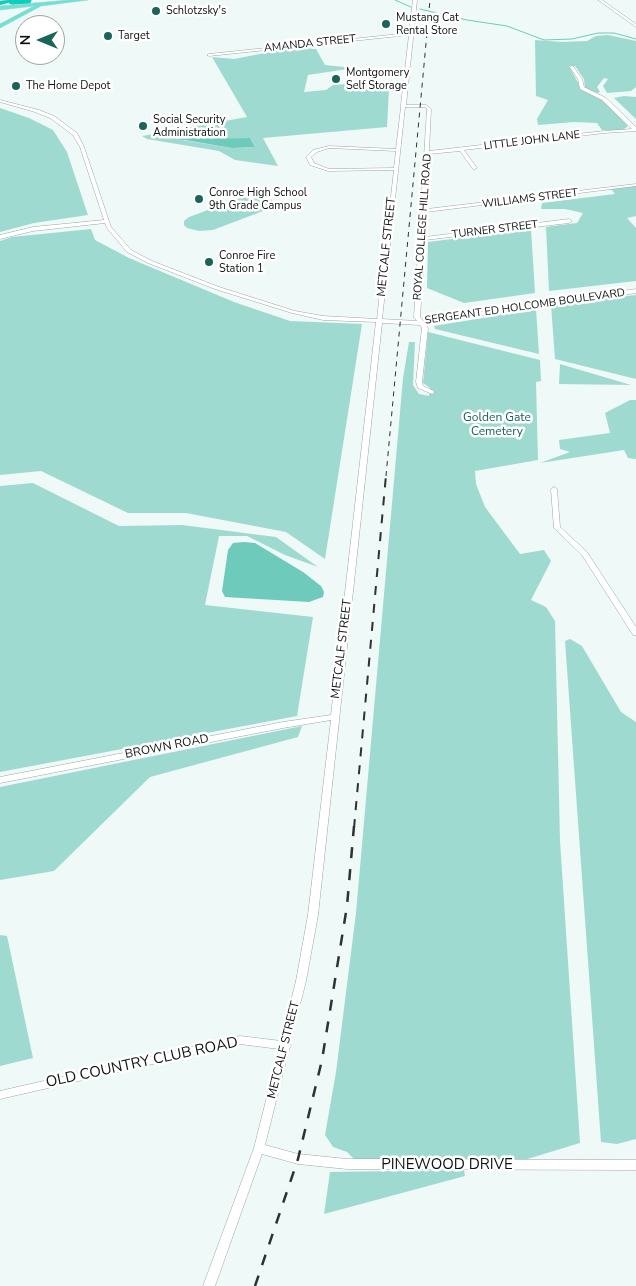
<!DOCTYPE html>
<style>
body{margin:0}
#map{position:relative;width:636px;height:1286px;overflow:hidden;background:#eff9f7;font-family:"Nunito Sans",sans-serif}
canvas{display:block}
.north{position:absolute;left:15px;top:15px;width:50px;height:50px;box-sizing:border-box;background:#fff;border:1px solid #9fa1a1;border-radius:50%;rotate:270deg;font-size:14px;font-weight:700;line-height:20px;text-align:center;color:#101313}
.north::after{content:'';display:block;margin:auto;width:18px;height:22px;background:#1a645a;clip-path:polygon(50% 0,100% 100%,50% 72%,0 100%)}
</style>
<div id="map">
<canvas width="636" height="1286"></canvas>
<div class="north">N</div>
</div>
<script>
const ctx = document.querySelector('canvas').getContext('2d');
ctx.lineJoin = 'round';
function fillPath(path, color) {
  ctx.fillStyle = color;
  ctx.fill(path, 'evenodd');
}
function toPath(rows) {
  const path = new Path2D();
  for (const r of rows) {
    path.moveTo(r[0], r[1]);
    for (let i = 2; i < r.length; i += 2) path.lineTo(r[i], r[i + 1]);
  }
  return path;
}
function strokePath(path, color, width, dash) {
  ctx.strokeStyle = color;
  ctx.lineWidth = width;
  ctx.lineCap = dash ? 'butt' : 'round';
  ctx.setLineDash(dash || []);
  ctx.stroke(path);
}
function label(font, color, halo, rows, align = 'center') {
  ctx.font = font + ' "Nunito Sans",sans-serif';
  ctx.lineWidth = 5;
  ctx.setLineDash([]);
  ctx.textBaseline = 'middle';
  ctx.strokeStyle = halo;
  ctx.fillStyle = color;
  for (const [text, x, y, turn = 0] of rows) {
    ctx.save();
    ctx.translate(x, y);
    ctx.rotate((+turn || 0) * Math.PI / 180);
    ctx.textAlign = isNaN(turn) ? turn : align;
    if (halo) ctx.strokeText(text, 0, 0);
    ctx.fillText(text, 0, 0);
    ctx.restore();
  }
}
fillPath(toPath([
 [608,35,636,41,636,87,631,91,607,93,603,86,608,79,604,78,597,87,600,92,598,93,585,89,584,79,575,66,569,66,582,90,602,99,628,126,623,130,602,130,597,123,574,122,538,125,537,119,548,100,536,96,535,40,562,42,587,41,596,36],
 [296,47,316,49,325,65,354,68,308,75,304,92,326,90,333,85,374,82,389,89,387,127,263,138,278,166,235,160,219,151,147,139,142,136,247,117,212,57,234,59],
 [250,138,255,147,232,148,182,140],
 [624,96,636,97,636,119,614,98],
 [0,108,29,118,53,130,67,152,88,215,34,223,0,232],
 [636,186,636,216,627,218,636,228,636,281,549,291,546,227,577,223,583,213,565,209,541,209,542,203,615,194,611,189],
 [260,196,272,200,274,204,271,208,213,230,199,231,187,228,184,225,184,221,189,217,243,197],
 [91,229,95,240,129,258,234,302,290,321,362,324,325,559,286,532,186,513,128,513,41,471,0,475,0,241,12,237],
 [531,229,535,293,464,303,427,288,428,242],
 [636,295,636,379,555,359,551,305],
 [536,309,539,354,435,329,434,326],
 [428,332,540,360,541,381,536,382,538,460,475,471,476,484,485,507,520,554,544,550,551,561,531,600,546,607,555,621,560,841,580,1143,524,1160,355,1160,347,1152,333,1147,325,1135,336,1072,356,913,403,378,409,342,415,342,413,385,419,394,429,396,430,388,423,383],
 [560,364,631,385,559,384],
 [630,400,636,400,636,459,628,458,624,450,540,463,570,452,560,449,559,440,610,433,605,413],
 [33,483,119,526,182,525,276,537,318,567,285,555,247,536,219,536,205,605,313,617,297,716,0,772,0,486],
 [570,639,582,646,621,712,636,722,636,1139,617,1144,601,1142,565,641],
 [302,726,298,737,150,777,54,871,0,880,0,787],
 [0,935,7,936,33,1058,0,1066],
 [464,1170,465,1176,324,1214,330,1172]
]), '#9fdad0');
fillPath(toPath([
 [250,138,255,147,232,148,179,139],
 [244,542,255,543,303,572,321,586,324,592,323,597,309,602,225,597,222,591,228,550,233,543]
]), '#6ecabb');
strokePath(toPath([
 [395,0,411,7],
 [420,9,467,20,507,26,544,40,572,39,598,33,614,33,636,39]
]), '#6ecabb', 1);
const minor = toPath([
 [413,0,417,0,406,105,426,105,431,109,429,151,604,131,632,129,602,100,580,89,578,79,570,67,572,66,573,66,582,79,584,87,606,98,636,127,636,131,604,133,464,150,477,168,475,169,473,169,460,151,429,154,427,209,636,184,636,186,426,212,425,237,569,219,572,221,569,223,425,240,420,317,423,321,636,289,636,293,425,324,428,328,422,382,423,386,434,391,434,393,432,394,418,388,416,382,422,328,420,325,382,323,318,915,306,981,290,1044,291,1046,289,1049,265,1145,298,1154,347,1159,636,1160,636,1170,347,1169,298,1164,262,1154,215,1286,203,1286,254,1148,279,1049,240,1044,0,1099,0,1091,240,1036,281,1041,296,981,308,915,331,720,283,728,0,783,0,777,283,722,331,715,376,322,323,320,292,313,215,289,148,263,127,252,107,228,105,223,33,231,0,239,0,235,33,227,104,220,80,147,73,135,50,118,35,112,0,102,0,100,39,110,54,116,77,133,84,147,111,227,131,250,152,261,219,287,295,311,323,316,377,319,394,170,328,171,310,165,306,157,313,150,329,146,396,149,401,107,400,106,401,105,409,35,209,56,207,55,209,54,409,33,413,0],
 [405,107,425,107,427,109,414,317,417,321,382,319,405,107],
 [329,148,396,151,394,168,329,169,314,163,311,157,317,152,329,148],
 [598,0,602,0,636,24,636,27,598,0],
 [554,487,557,489,560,527,587,552,636,627,636,635,633,635,582,555,554,528,551,489,554,487]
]);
const major = toPath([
 [69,0,88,0,41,6,0,28,0,24,34,6,0,10,0,6,69,0]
]);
const highway = toPath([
 [8,0,15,1,0,5,0,1,8,0]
]);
strokePath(minor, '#9ca6a4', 1);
strokePath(major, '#d4d5d5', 1);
strokePath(highway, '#d4d5d5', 1);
fillPath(minor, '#fff');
fillPath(major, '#6ee2d6');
fillPath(highway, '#0ecfbb');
strokePath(toPath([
 [386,476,430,0]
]), '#2e3232', 1, [5, 5]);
strokePath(toPath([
 [354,828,386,475]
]), '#2e3232', 2, [9, 9]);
strokePath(toPath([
 [255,1286,298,1159,322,1060,347,906,354,826]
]), '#2e3232', 2.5, [11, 11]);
const highwayBridge = toPath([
 [12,1,28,0]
]);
strokePath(highwayBridge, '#d4d5d5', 8, []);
strokePath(highwayBridge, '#0ecfbb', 7);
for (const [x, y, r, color] of [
 [156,11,5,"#1a645a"],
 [386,24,5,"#1a645a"],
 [108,36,5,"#1a645a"],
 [336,79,5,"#1a645a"],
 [16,86,5,"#1a645a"],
 [143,126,5,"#1a645a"],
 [199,199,5,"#1a645a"],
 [209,262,5,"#1a645a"]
]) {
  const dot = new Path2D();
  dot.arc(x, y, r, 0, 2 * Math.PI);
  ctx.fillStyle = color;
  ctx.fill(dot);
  strokePath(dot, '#fff', 2);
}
label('11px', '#101313', '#fff', [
 ["Schlotzsky's",166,11],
 ["Mustang Cat",396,18],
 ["Rental Store",396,31],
 ["Target",118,36],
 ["Montgomery",346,73],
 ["Self Storage",346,86],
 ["The Home Depot",26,86],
 ["Social Security",153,120],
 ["Administration",153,133],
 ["Conroe High School",209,193],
 ["9th Grade Campus",209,206],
 ["Conroe Fire",219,256],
 ["Station 1",219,269]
], 'left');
label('11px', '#101313', '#fff', [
 ["AMANDA STREET",310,44,-6],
 ["LITTLE JOHN LANE",532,141,-7],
 ["WILLIAMS STREET",530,199,-7],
 ["ROYAL COLLEGE HILL ROAD",423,227,-86],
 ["TURNER STREET",495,230,-7],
 ["SERGEANT ED HOLCOMB BOULEVARD",525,307,-8]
]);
label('12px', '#101313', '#fff', [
 ["METCALF STREET",387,247,-84],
 ["METCALF STREET",342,649,-83],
 ["BROWN ROAD",167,747,-11],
 ["METCALF STREET",284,1050,-76]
]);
label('12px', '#186359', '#fff', [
 ["Golden Gate",497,418],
 ["Cemetery",497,432]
]);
label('15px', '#101313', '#fff', [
 ["OLD COUNTRY CLUB ROAD",142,1063,-12],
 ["PINEWOOD DRIVE",447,1165]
]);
</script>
